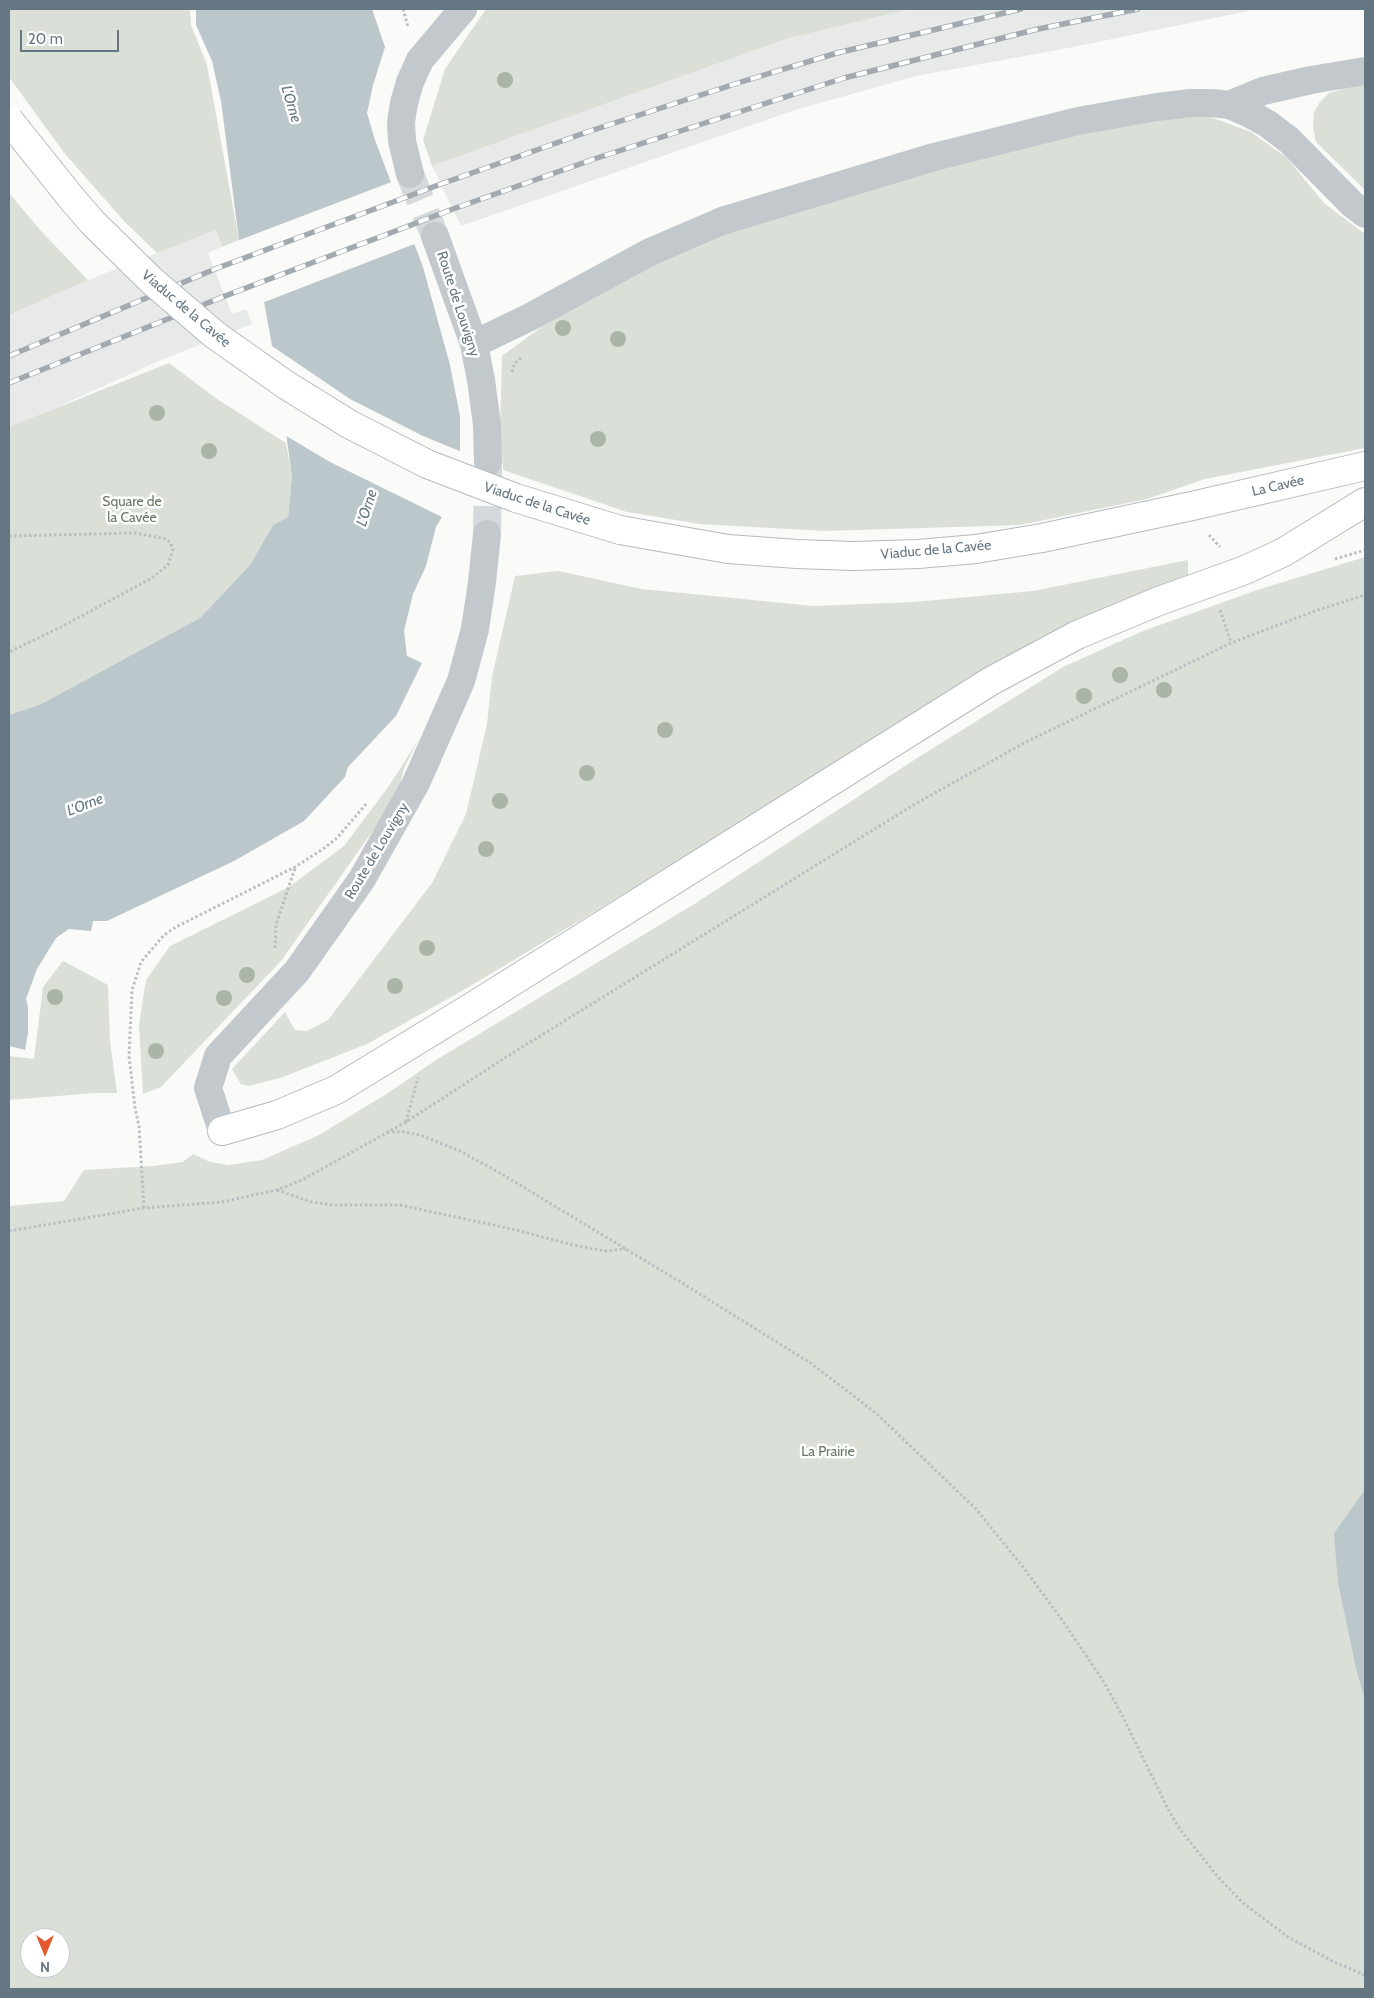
<!DOCTYPE html>
<meta charset="utf-8">
<style>
body{margin:0}
#map{position:relative;width:1374px;height:1998px;overflow:hidden;background:#fafaf8;font-family:Cabin,sans-serif}
canvas{display:block}
.frame{position:absolute;inset:0;border:10px solid #657683;pointer-events:none}
.north{position:absolute;left:20px;top:1928px;width:50px;height:50px;box-sizing:border-box;background:#fff;border:1px solid #c1c8cd;border-radius:50%;rotate:180deg;font-size:14px;font-weight:700;line-height:20px;text-align:center;color:#657683}
.north::after{content:'';display:block;margin:auto;width:18px;height:22px;background:#e4572e;clip-path:polygon(50% 0,100% 100%,50% 72%,0 100%)}
.scale{position:absolute;left:20px;top:30px;width:99px;height:22px;box-sizing:border-box;border:2px solid #657683;border-top:0;padding-left:6px;font-size:15px;line-height:18px;white-space:nowrap;color:#657683;-webkit-text-stroke:4px #fff;paint-order:stroke}
</style>
<div id="map">
<canvas width="1374" height="1998"></canvas>
<div class="frame"></div>
<div class="north">N</div>
<div class="scale">20 m</div>
</div>
<script>
const ctx = document.querySelector('canvas').getContext('2d');
ctx.lineJoin = 'round';
function fillPath(path, color) {
  ctx.fillStyle = color;
  ctx.fill(path, 'evenodd');
}
function toPath(rows) {
  const path = new Path2D();
  for (const r of rows) {
    path.moveTo(r[0], r[1]);
    for (let i = 2; i < r.length; i += 2) path.lineTo(r[i], r[i + 1]);
  }
  return path;
}
function strokePath(path, color, width, dash) {
  ctx.strokeStyle = color;
  ctx.lineWidth = width;
  ctx.lineCap = dash ? 'butt' : 'round';
  ctx.setLineDash(dash || []);
  ctx.stroke(path);
}
function label(font, color, halo, rows, align = 'center') {
  ctx.font = font + ' Cabin,sans-serif';
  ctx.lineWidth = 5;
  ctx.setLineDash([]);
  ctx.textBaseline = 'middle';
  ctx.strokeStyle = halo;
  ctx.fillStyle = color;
  for (const [text, x, y, turn = 0] of rows) {
    ctx.save();
    ctx.translate(x, y);
    ctx.rotate((+turn || 0) * Math.PI / 180);
    ctx.textAlign = isNaN(turn) ? turn : align;
    if (halo) ctx.strokeText(text, 0, 0);
    ctx.fillText(text, 0, 0);
    ctx.restore();
  }
}
fillPath(toPath([
 [910,9,1258,9,1073,47,916,76,795,110,461,226,432,166,786,39],
 [216,230,222,247,208,253,232,314,246,309,252,324,159,361,9,429,9,315,88,280]
]), '#e8e9e9');
fillPath(toPath([
 [9,9,190,9,191,25,207,65,239,240,222,247,216,230,157,253,124,221,65,154,9,77],
 [486,9,910,9,786,39,432,166,423,140,445,69],
 [1365,83,1365,190,1316,142,1313,128,1314,112,1320,102,1329,93],
 [1208,116,1251,132,1287,158,1324,203,1365,234,1365,448,1205,479,1147,499,1020,525,825,531,700,524,627,512,503,470,500,429,502,356,547,323,693,244,775,214,997,151,1136,118],
 [9,193,41,231,88,280,9,315],
 [169,363,217,399,286,443,292,477,288,517,273,525,250,565,200,618,41,704,9,715,9,427],
 [1365,557,1365,1989,9,1989,9,1206,64,1201,84,1170,153,1166,183,1162,193,1154,210,1162,228,1165,262,1160,319,1135,388,1093,436,1060,696,903,914,760,1063,667,1143,631,1257,590],
 [30,1938,60,1938,60,1968,30,1968],
 [1188,560,1188,580,1023,654,914,712,782,798,654,876,462,991,367,1044,283,1077,249,1086,241,1084,232,1069,285,1012,295,1030,307,1031,328,1020,432,883,466,814,487,724,492,677,515,576,558,571,642,589,813,606,914,602,1033,591],
 [419,739,404,768,399,788,386,812,281,961,161,1087,143,1094,139,1025,146,980,170,946,289,887,344,846,389,786],
 [63,961,108,985,110,1041,117,1093,95,1093,9,1100,9,1056,34,1059,43,987]
]), '#dadfd7');
fillPath(toPath([
 [196,9,372,9,385,47,373,85,367,113,375,140,423,267,450,365,460,416,460,451,442,517,436,527,426,566,413,594,404,631,407,656,422,663,396,716,348,767,345,777,304,821,234,861,107,921,93,921,91,931,69,929,56,938,37,969,26,999,28,1007,28,1033,25,1050,9,1046,9,715,41,704,200,618,250,565,273,525,288,517,292,477,280,389,264,302,239,240,221,101,212,61,196,25],
 [1365,1490,1365,1700,1356,1668,1338,1583,1334,1533]
]), '#bbc7cb');
fillPath(toPath([
 [394,181,417,243,262,303,237,241],
 [269,344,350,399,423,436,462,452,454,504,444,518,330,462,283,434,278,389]
]), '#fafaf8');
strokePath(toPath([
 [410,174,435,236],
 [487,534,488,466]
]), '#d5d9db', 28, [28, 14]);
const major = toPath([
 [620,530,728,549,797,554,853,556,918,554,976,549,1042,538,1192,506,1365,466],
 [222,1131,277,1115,336,1090,475,1005,991,681,1077,635,1159,601,1245,570,1284,552,1365,502]
]);
strokePath(major, '#b5babe', 30);
strokePath(toPath([
 [403,9,408,27],
 [512,372,514,364,522,357],
 [1209,535,1220,547],
 [9,536,135,533,167,539,171,544,173,549,168,565,152,578,61,627,9,652],
 [1335,559,1365,550],
 [1220,610,1231,643],
 [275,948,276,925,295,868],
 [406,1122,418,1078],
 [387,1132,404,1132,420,1135,460,1151,500,1173,687,1286,812,1364,877,1414,976,1509,1023,1567,1060,1617,1102,1679,1121,1713,1169,1811,1179,1828,1218,1877,1243,1903,1288,1937,1334,1962,1365,1975],
 [277,1190,311,1202,334,1205,400,1205,512,1229,569,1244,604,1251,626,1249],
 [144,1208,139,1126,135,1108,129,1056,132,990,141,962,164,935,176,927,295,867,323,849,337,838,367,803],
 [9,1231,144,1208,222,1202,277,1190,302,1180,406,1122,511,1054,915,804,1026,742,1231,643,1315,611,1365,595]
]), '#bbbfc2', 3, [2.5, 2.5]);
strokePath(toPath([
 [1229,105,1263,91,1311,80,1365,71],
 [410,174,402,141,401,122,404,103,410,82,420,60,463,9],
 [435,236,474,344,481,380,487,425,488,462],
 [474,344,530,317,650,252,722,221,934,157,1078,121,1157,107,1191,103,1212,103,1229,105,1250,114,1268,124,1289,140,1352,204,1365,214],
 [222,1131,208,1088,218,1056,297,971,362,879,416,783,435,740,461,681,475,629,482,582,487,534]
]), '#c3c8cc', 28);
strokePath(major, '#fff', 28);
const rail = toPath([
 [9,356,215,269,441,184,590,131,741,82,837,53,1021,9],
 [9,383,225,296,453,209,597,158,844,78,1038,29,1138,9]
]);
strokePath(rail, '#a2aab0', 5.5);
strokePath(rail, '#fff', 4, [11]);
const majorBridge = toPath([
 [9,120,73,200,93,223,152,281,215,335,286,385,349,424,427,464,516,498,620,530]
]);
strokePath(majorBridge, '#b5babe', 30, []);
strokePath(majorBridge, '#fff', 28);
ctx.fillStyle = '#aab4a7';
for (const [x, y] of [
 [505,80],
 [563,328],
 [618,339],
 [157,413],
 [598,439],
 [209,451],
 [1120,675],
 [1164,690],
 [1084,696],
 [665,730],
 [587,773],
 [500,801],
 [486,849],
 [427,948],
 [247,975],
 [395,986],
 [55,997],
 [224,998],
 [156,1051]
]) {
  ctx.beginPath();
  ctx.arc(x, y, 8, 0, 2 * Math.PI);
  ctx.fill();
}
label('14px', '#657683', '#fff', [
 ["Route de Louvigny",458,304,72],
 ["Viaduc de la Cavée",186,309,40],
 ["La Cavée",1278,486,-13],
 ["Viaduc de la Cavée",537,504,18],
 ["Viaduc de la Cavée",936,550,-5],
 ["Route de Louvigny",377,851,-59]
]);
label('14px', '#687a64', '#fff', [
 ["Square de",132,502],
 ["la Cavée",132,518],
 ["La Prairie",828,1452]
]);
label('italic 15px', '#60757c', '#fff', [
 ["L'Orne",291,104,73],
 ["L'Orne",367,508,-72],
 ["L'Orne",85,805,-22]
]);
</script>
